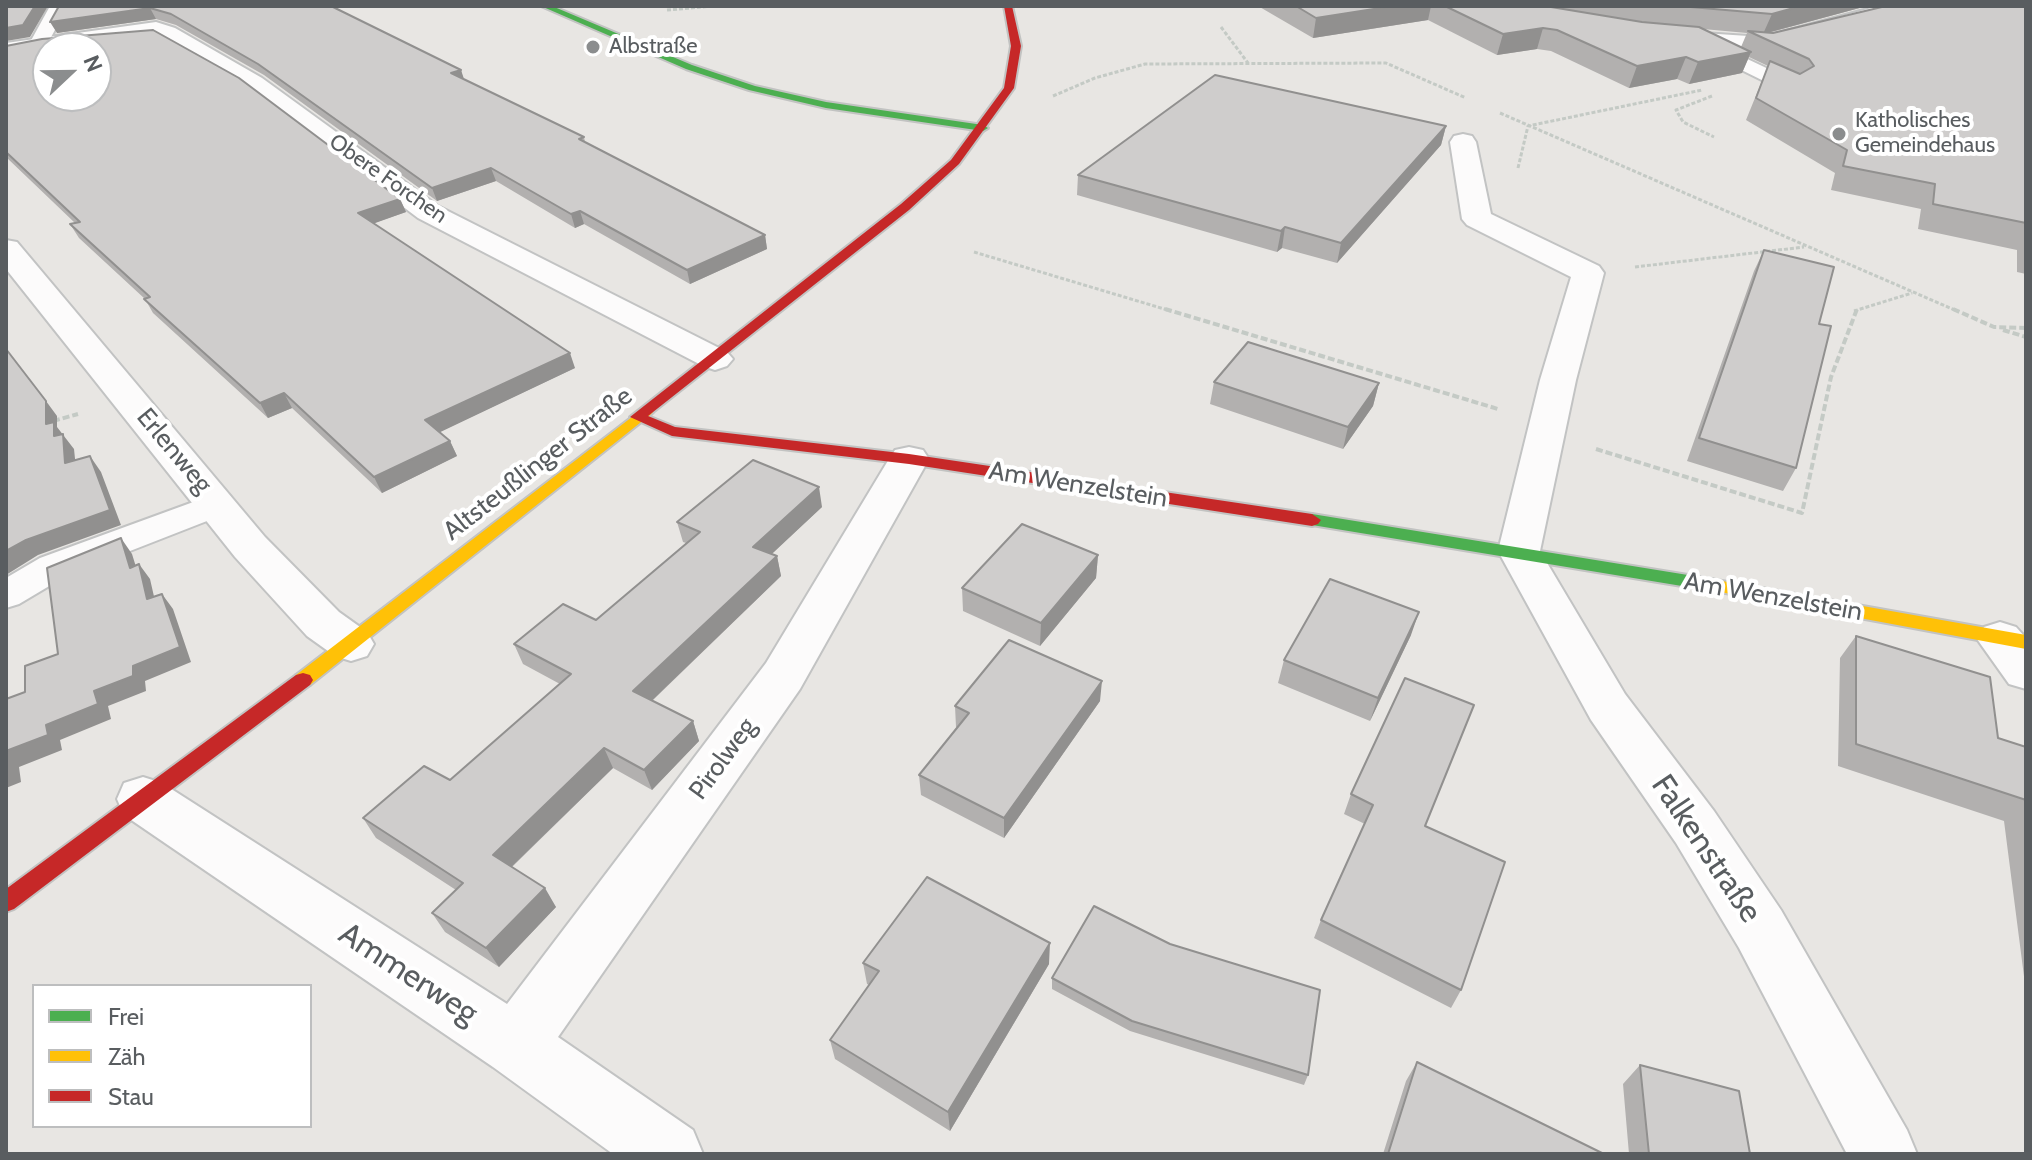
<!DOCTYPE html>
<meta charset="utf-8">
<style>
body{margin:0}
#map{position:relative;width:2032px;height:1160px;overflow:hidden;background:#e8e6e3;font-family:Cabin,sans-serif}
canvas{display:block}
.frame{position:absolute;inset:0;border:8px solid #595d60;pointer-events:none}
.legend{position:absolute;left:32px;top:984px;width:280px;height:144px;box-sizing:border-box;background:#fff;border:2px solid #bdbebf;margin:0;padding:10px 14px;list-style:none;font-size:24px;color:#595d60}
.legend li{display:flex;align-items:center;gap:16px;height:40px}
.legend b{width:40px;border:2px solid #bdbebf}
.north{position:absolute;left:32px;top:32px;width:80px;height:80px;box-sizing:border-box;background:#fff;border:2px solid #bdbebf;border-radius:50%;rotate:68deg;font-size:22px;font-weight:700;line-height:32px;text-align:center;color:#595d60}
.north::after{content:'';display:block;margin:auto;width:28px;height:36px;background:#8b8d8e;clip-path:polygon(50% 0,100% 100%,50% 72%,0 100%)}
</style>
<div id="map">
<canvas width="2032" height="1160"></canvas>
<div class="frame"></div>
<ul class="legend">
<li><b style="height:10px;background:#4caf50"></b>Frei</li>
<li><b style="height:10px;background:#ffc107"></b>Zäh</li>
<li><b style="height:10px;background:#c62828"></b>Stau</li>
</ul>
<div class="north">N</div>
</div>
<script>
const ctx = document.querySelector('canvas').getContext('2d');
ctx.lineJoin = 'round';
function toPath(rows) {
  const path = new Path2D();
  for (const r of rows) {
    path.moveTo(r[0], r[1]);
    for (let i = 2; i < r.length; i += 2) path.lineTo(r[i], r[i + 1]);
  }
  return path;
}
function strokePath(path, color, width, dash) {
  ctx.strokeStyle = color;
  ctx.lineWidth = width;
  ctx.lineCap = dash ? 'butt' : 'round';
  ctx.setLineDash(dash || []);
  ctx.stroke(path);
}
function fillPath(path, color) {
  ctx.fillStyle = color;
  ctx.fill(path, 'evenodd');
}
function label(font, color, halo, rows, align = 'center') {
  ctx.font = font + ' Cabin,sans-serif';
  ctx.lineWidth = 8;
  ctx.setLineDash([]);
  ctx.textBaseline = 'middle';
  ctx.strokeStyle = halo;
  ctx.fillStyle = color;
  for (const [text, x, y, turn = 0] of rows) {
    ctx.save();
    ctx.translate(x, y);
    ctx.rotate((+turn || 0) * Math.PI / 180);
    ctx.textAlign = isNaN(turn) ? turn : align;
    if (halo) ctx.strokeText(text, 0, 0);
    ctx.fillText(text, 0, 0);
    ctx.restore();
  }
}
const lane = toPath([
 [50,6,68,6,44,50,30,50,28,46,50,6],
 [1703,38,1798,83,1801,87,1791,93,1784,91,1697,48,1694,44,1703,38],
 [218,493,230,496,235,504,230,512,66,576,19,604,6,608,6,578,40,558,218,493]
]);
const street = toPath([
 [1879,6,1906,6,1880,22,1763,51,1673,45,1662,38,1673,31,1763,37,1879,6],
 [156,22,175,28,262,78,438,206,727,352,733,359,727,366,715,370,703,366,418,218,246,88,159,38,48,48,6,57,6,43,156,22],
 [1463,134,1472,136,1476,142,1491,214,1599,266,1604,273,1576,380,1540,551,1625,694,1714,811,1781,910,1907,1130,1917,1154,1847,1154,1739,948,1676,843,1591,720,1498,551,1540,380,1571,277,1467,225,1462,219,1450,142,1454,136,1463,134],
 [6,240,17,242,265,537,339,612,367,632,374,644,367,656,351,661,335,656,307,636,235,557,6,269,6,240],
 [909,447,923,450,929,459,800,689,558,1037,693,1130,703,1154,613,1154,493,1067,124,815,117,799,124,783,143,777,162,783,507,1004,766,663,889,459,895,450,909,447],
 [2000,622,2016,627,2026,638,2026,689,2009,684,1977,639,1984,627,2000,622]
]);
const fast = toPath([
 [541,6,552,6,692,65,755,86,826,102,983,125,988,128,983,131,826,108,749,90,686,69,541,6],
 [1312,514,1694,576,1703,582,1694,588,1306,524,1303,520,1312,514]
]);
const slow = toPath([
 [645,407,653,412,650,415,310,685,296,685,293,680,296,675,645,407],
 [1694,576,2026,635,2026,649,1688,586,1685,582,1694,576]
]);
const jam = toPath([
 [1004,6,1012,6,1021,46,1014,88,959,164,909,210,648,416,675,427,909,454,1312,514,1321,520,1318,524,1312,526,909,464,672,436,630,417,901,204,951,160,1004,88,1011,46,1004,6],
 [303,673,310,675,313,680,310,685,14,909,6,912,6,889,296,675,303,673]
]);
strokePath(lane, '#c2c3c3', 4);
strokePath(street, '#c2c3c3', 4);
strokePath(fast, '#c2c3c2', 4);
strokePath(slow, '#c2c3c2', 4);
strokePath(jam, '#c2c3c2', 4);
strokePath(toPath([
 [667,10,714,6],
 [1221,27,1248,63],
 [1053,96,1095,78,1145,64,1386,63,1466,98],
 [1712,96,1676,110,1683,122,1714,137],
 [1500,113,1957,311],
 [1518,168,1528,126,1702,90],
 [974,252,1171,311],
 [1635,267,1804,247],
 [1854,311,1912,293]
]), '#c4cac5', 3, [4, 2]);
strokePath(toPath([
 [1165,309,1498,409],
 [1953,309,1994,327,2026,328],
 [2003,330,2026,337],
 [53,421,78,414],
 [1596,449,1802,513,1831,377,1857,309]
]), '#c4cac5', 4, [7, 3]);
fillPath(lane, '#fcfbfb');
fillPath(street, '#fcfbfb');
fillPath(fast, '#4caf50');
fillPath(slow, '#ffc107');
fillPath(jam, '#c62828');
fillPath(toPath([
 [59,6,331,6,461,70,463,79,584,137,585,142,765,235,767,249,690,284,584,224,575,228,496,181,437,201,264,75,176,25,156,19,57,33],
 [1258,6,1867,6,1768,33,1773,33,2026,6,2026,274,2017,272,2017,250,1918,229,1921,209,1831,190,1835,173,1746,120,1768,66,1749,57,1742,73,1689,84,1677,79,1629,88,1551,51,1537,49,1497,55,1428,20,1313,38],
 [1703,29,1747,33,1741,47],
 [6,46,400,199,406,212,374,223,575,368,439,432,450,441,457,456,382,493,292,408,268,418,153,313,145,299,79,238,70,224,75,223,6,157],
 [1446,126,1441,145,1337,263,1282,248,1277,252,1077,195,1078,175],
 [1764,250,1819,324,1796,468,1783,491,1687,461,1754,271],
 [1214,382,1379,383,1373,406,1343,449,1210,404],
 [822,507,771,554,777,556,781,576,652,701,693,721,699,741,652,790,613,768,512,867,556,907,499,967,445,932,432,913,456,890,376,838,363,818,450,780,560,684,523,664,514,644,596,620,686,543,683,542,677,522],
 [1098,555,1096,578,1040,646,963,611,962,588],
 [1411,635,1370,721,1278,683,1284,660],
 [1856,636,1998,738,2026,747,2026,992,2004,821,1838,766,1840,658],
 [1100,701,1004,838,921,795,919,775,957,727,956,727,955,706],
 [1351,794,1425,826,1461,990,1451,1008,1314,938,1321,920,1365,824,1344,814],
 [863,963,1049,964,950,1131,835,1059,830,1040,869,985,867,984],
 [1052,978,1308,1075,1304,1085,1130,1031,1052,989],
 [1417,1062,1604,1154,1383,1154,1406,1081],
 [1640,1065,1750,1154,1629,1154,1623,1084]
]), '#b2b0af');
fillPath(toPath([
 [35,6,48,6,30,37,6,41,6,28],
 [1393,6,1431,6,1428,20,1313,38,1316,18],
 [1801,6,1867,6,1763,34,1772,14],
 [150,8,156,19,57,33,50,22],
 [1543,28,1537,49,1497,55,1503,34],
 [1751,52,1742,73,1689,84,1698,62],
 [1686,57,1677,79,1629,88,1637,66],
 [461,70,465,82,451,73],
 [1446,126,1441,145,1337,263,1341,243],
 [491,168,496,181,437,201,432,188],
 [400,199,406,212,364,227,358,213],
 [580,211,584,224,575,228,571,214],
 [1285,227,1282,248,1277,252,1281,231],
 [765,235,767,249,690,284,687,270],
 [570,353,575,368,432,436,425,420],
 [1379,383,1373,406,1343,449,1348,427],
 [284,393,292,408,268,418,260,403],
 [46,401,57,416,57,427,74,449,77,478,65,463,46,424],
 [450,441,457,456,382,493,374,477],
 [90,456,101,472,121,525,38,555,6,575,6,551],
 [819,487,822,507,758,567,753,547],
 [121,538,132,554,141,583,130,568],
 [1098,555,1096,578,1040,646,1041,623],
 [777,556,781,576,640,712,633,691],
 [139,564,150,579,158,614,147,599],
 [162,594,173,609,191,662,145,681,146,691,108,706,111,719,60,740,62,750,19,767,21,782,6,788,6,751,133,666],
 [1419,612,1411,635,1370,721,1378,698],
 [1102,681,1100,701,1004,838,1004,818],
 [693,721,699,741,652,790,644,770],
 [604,748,613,768,504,874,493,855],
 [545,888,556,907,499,967,486,948],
 [1050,943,1049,964,950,1131,948,1112]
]), '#91908f');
const building = toPath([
 [6,6,35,6,23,25,6,28,6,6],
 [59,6,331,6,461,70,451,73,584,137,579,139,765,235,687,270,580,211,571,214,491,168,432,188,258,64,171,14,150,8,50,22,59,6],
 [1296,6,1393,6,1316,18,1296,6],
 [1445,6,1545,6,1642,22,1699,27,1751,52,1698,62,1686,57,1637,66,1557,30,1543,28,1503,34,1445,6],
 [1679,6,1801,6,1772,14,1679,6],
 [1886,6,2026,6,2026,223,1933,204,1935,184,1843,166,1847,150,1756,98,1770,61,1800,74,1814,66,1809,59,1748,31,1773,33,1886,6],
 [153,30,239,78,400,199,358,213,570,353,425,420,450,441,374,477,284,393,260,403,144,299,150,297,70,224,80,222,6,152,6,46,42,39,153,30],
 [48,48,96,48,96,96,48,96,48,48],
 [1215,75,1446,126,1341,243,1285,227,1281,231,1078,175,1215,75],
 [1764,250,1834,267,1819,324,1831,326,1796,468,1699,438,1764,250],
 [1248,342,1379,383,1348,427,1214,382,1248,342],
 [6,349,46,401,46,424,54,422,54,436,63,434,65,463,90,456,110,510,26,540,6,551,6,349],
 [753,460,819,487,753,547,777,556,633,691,693,721,644,770,604,748,493,855,545,888,486,948,432,913,463,883,363,818,424,766,450,780,571,674,514,644,563,604,596,620,700,532,677,522,753,460],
 [1022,524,1098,555,1041,623,962,588,1022,524],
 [121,538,130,568,139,564,147,599,162,594,180,647,133,666,133,676,94,691,98,704,46,725,48,735,6,751,6,699,25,692,25,666,58,654,47,568,121,538],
 [1330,579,1419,612,1378,698,1284,660,1330,579],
 [1856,636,1990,677,1998,738,2026,747,2026,800,1856,744,1856,636],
 [1009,640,1102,681,1004,818,919,775,969,713,955,706,1009,640],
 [1405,678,1474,705,1425,826,1505,862,1461,990,1321,920,1373,805,1351,794,1405,678],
 [927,877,1050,943,948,1112,830,1040,879,971,863,963,927,877],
 [1094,906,1170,944,1320,990,1308,1075,1132,1021,1052,978,1094,906],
 [1417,1062,1604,1154,1388,1154,1417,1062],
 [1640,1065,1739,1091,1750,1154,1649,1154,1640,1065]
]);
fillPath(building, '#cfcdcc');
strokePath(building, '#91908f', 2);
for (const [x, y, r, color] of [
 [593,47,8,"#8b8d8e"],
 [1839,134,8,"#8b8d8e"]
]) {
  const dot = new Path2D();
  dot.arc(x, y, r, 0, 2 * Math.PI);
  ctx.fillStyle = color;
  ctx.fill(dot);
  strokePath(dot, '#fff', 3);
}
label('22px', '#595d60', '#fff', [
 ["Albstraße",609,47],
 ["Katholisches",1855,121],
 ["Gemeindehaus",1855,146]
], 'left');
label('22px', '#595d60', '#fff', [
 ["Obere Forchen",388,179,35]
]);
label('26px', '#595d60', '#fff', [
 ["Erlenweg",174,451,50],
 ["Altsteußlinger Straße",538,464,-38],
 ["Am Wenzelstein",1078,485,9],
 ["Am Wenzelstein",1773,597,10],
 ["Pirolweg",723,759,-54]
]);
label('32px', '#595d60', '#fff', [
 ["Falkenstraße",1706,849,56],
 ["Ammerweg",408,974,33]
]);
</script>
